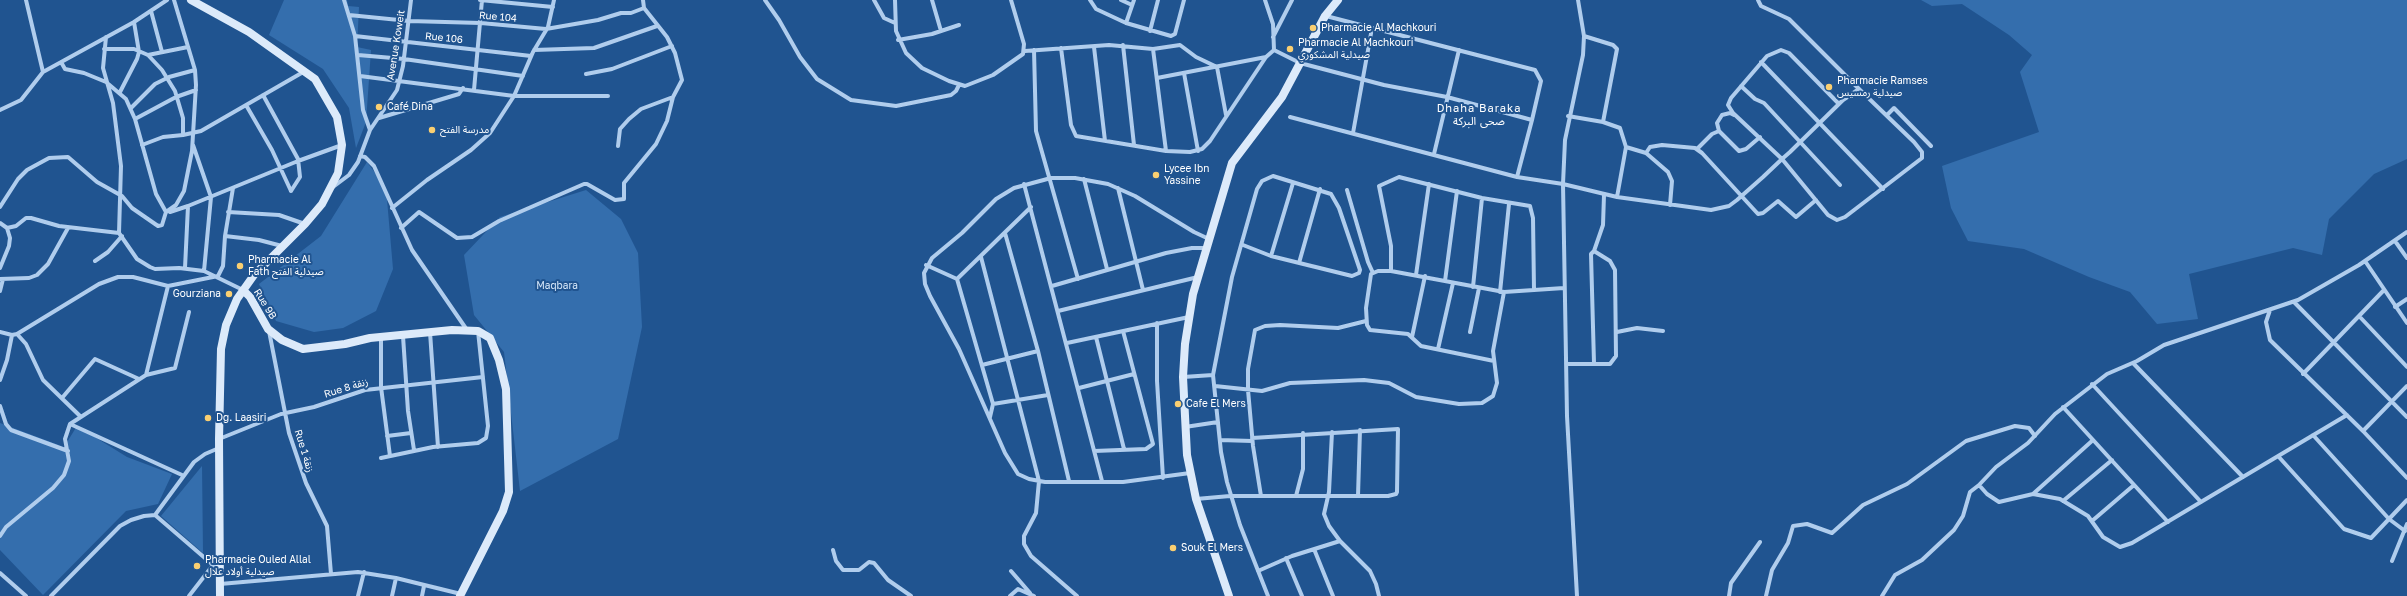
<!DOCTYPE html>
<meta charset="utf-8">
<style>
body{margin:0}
canvas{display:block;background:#205490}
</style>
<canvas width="2407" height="596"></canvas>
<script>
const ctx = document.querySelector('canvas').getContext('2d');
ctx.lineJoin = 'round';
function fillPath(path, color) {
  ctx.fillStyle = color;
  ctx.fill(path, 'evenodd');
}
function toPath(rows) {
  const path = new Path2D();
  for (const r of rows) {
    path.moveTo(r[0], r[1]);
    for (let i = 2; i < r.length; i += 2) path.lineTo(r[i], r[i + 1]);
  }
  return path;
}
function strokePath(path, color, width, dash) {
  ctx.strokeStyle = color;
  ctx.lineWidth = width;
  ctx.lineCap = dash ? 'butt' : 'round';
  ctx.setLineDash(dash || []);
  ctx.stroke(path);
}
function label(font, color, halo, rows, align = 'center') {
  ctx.font = font + ' "Golos Text","Noto Sans Arabic",sans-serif';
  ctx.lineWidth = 4;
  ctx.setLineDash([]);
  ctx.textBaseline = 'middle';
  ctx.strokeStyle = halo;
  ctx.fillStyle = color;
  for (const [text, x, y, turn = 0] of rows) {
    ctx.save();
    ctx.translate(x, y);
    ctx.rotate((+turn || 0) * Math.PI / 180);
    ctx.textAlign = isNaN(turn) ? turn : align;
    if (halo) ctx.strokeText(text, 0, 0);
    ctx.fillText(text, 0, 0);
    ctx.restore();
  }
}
fillPath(toPath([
 [284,0,347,0,348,6,359,7,357,47,371,50,366,122,356,148,349,108,323,69,269,35],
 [1921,0,2407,0,2407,159,2374,174,2329,219,2322,255,2293,248,2189,274,2198,319,2157,324,2130,292,2089,277,2024,249,1968,241,1951,208,1942,166,2039,132,2020,72,2032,55,2009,35,1962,4,1932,6],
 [367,162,386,188,393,269,376,311,343,328,314,332,276,321,259,284,321,236],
 [586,190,621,219,638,253,642,327,618,439,520,491,504,352,474,315,464,255,500,217],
 [0,423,64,447,77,426,127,457,172,474,158,504,126,511,43,595,0,550],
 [202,466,203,553,161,516]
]), '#346ead');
strokePath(toPath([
 [26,0,43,72],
 [344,0,355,36,363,110,370,130],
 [480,0,553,7],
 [765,0,779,20,800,57,817,79,851,100,896,106,951,95,956,91,959,85],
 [874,0,884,18,895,23],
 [895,0,896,31,906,53,922,68,949,81,965,86,993,75,1023,54,1024,44,1011,0],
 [932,0,941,31],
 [1090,0,1096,9,1126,23,1171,36,1175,34,1184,0],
 [1121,0,1132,5],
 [1265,0,1273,24,1274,50,1300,63,1384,85,1447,97,1532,120,1517,177],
 [1758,0,1761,6,1789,19,1859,89],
 [151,11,162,52],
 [349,15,409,21,481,23,546,29,598,20,621,13,631,13,644,8],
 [1326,16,1535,70,1541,81,1532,120],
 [1126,23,1134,0],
 [1150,31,1158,0],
 [355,36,531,56],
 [1584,36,1613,45,1617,49,1603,122,1620,128,1626,147,1646,153,1668,172,1672,181,1670,205],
 [106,37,103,68,113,103,121,166,119,233],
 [1273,37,1292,0],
 [898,40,932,34,959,25],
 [1123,45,1134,145],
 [1094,47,1105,141],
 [1061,48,1071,125,1076,136,1166,151,1190,152,1202,149,1210,141,1266,57,1274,50],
 [104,49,134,49,148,55,162,70,175,91,183,118,183,135],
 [534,50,594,48,657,26],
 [1034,50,1036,131,1078,279],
 [1025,51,1109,45,1153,49],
 [148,55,188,47],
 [358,55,404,59,523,76],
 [1761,62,1883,189],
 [1184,73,1198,151],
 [586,74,612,69,672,46],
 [360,76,514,96,608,96],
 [1157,78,1266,57],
 [1741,86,1755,99,1764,103,1840,185],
 [474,90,482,0],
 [120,92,137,59,139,52,134,22],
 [263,95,298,159,300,177,291,191],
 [246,105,272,150,291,191],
 [131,108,155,84,169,77,195,70],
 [0,110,21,100,43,72,134,22,167,0],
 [1887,115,1894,108,1931,146],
 [1568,116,1603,122],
 [1290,117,1517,177,1563,184,1617,197,1711,210,1729,206,1737,200,1763,177,1782,159,1790,152,1843,100,1859,89,1914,142,1922,152,1922,158,1845,217,1837,220,1828,215,1782,159,1733,113,1728,105,1731,98,1767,56,1781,50,1789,53,1839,104],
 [379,118,459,94,463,88],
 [135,119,176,97,196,90],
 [1719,131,1717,123,1722,115,1730,113,1734,115],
 [1353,133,1372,28],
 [142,145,163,137,183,135,201,131,305,71],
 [193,145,211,197,204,271],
 [618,146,620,129,629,119,641,109,673,97,682,80,675,53,667,37,644,8,643,0],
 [1697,149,1712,134,1719,131,1739,151,1746,149,1760,137],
 [1166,151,1153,49,1180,45,1196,57,1217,67,1226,115],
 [1646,153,1650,147,1662,145,1695,148,1702,153,1758,214,1763,213,1778,201,1796,217,1816,200],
 [1434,154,1459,50],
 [360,156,365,157,374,166,412,250,467,330],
 [1084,179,1107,269],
 [1024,184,1102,481],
 [333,187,349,175,358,162,370,130,397,90,403,66,411,0],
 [1118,188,1143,290],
 [1347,190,1368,262,1373,273],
 [1617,197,1626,147],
 [0,207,18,179,27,170,49,158,68,157,97,182,122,196,132,208,158,226,162,225,166,212,156,194,135,119,126,99,106,82,84,73,65,69,61,62],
 [392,208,427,180,471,150,490,133,514,96,533,52,548,27,554,0],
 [166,212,176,205,184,191,192,151,196,85,195,70,174,0],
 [170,212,188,206,298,161,342,145],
 [228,212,279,215,305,224],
 [0,223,7,228,16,226,26,218,31,218,59,226,119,233,137,259,150,267,155,269,179,268,204,271,243,290],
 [401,228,419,212,457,238,472,237,499,221,584,184,587,184,615,200,624,199,624,183,656,144,667,121,673,97],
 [1005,233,1038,351,1069,481],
 [225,236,259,240,282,246],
 [2395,241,2407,258],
 [1243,245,1271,256,1352,276,1359,273,1360,270,1339,208,1331,194,1273,176,1262,181,1257,189,1232,277,1213,375,1221,452,1227,482,1240,525,1268,596],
 [1594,251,1603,225,1604,195],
 [1271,256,1293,183],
 [981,257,1039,481,1036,513,1024,536,1024,544,1031,556,1077,596],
 [95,261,108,252,122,236],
 [2365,261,2407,323],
 [1299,263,1320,189],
 [926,265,957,279],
 [0,268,9,246,10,238,7,228],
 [185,268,188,206],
 [1391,271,1391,246,1379,186,1399,177,1482,198,1530,206,1533,218,1534,290],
 [1416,275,1429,184],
 [0,279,29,278,37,275,48,264,68,228],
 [957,279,993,404,990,417],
 [957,279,1031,207],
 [1445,281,1457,191],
 [1052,286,1166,253,1192,248,1206,248],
 [1473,287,1482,198],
 [0,291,3,279],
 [1500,292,1509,204],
 [2294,302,2407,417],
 [2395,307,2407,299],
 [2270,310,2266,322,2270,340,2363,431,2407,478],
 [1058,311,1198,277],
 [2359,316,2407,367],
 [1157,323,1157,381,1163,478],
 [269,331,289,433,306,483,327,526,331,574],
 [0,332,12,335,17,334,99,284,118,277,133,277,168,286,218,276,223,266,225,236,233,188],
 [430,332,438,447],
 [1470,332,1479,288],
 [1617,332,1637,328,1663,331],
 [17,334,26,344,43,380,80,416],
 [403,336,408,411,414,450],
 [381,337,381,387,390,456],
 [1096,337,1124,449],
 [1412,337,1425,276],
 [1067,343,1189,317],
 [1438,349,1453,283],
 [1494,361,1421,346,1408,334,1370,330,1367,325,1366,308,1371,274,1378,271,1391,271,1504,292,1564,288],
 [2133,363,2243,477],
 [1566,364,1610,364,1616,356,1615,270,1610,261,1594,251,1591,254,1594,363],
 [982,365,1038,351],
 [2303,374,2384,290],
 [146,375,175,368,189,312],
 [1183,377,1213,375],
 [0,380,7,360,12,335],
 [2092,384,2201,502],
 [1215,386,1262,391,1290,383,1364,380,1389,383,1416,397,1459,404,1482,403,1493,396,1497,383,1493,351,1504,292],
 [1079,388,1134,374],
 [62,398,95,359,139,379],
 [993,404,1048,395],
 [0,406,6,424,11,430,68,451],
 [2063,407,2168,522],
 [2347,415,2132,543,2120,547,2103,537,2088,516,2060,499,2033,494,1999,502,1987,494,1979,485,1996,467,2028,443,2055,414,2107,374,2137,361,2164,345,2298,300,2359,265,2407,232],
 [70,424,182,475],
 [1185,427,1218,422],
 [2363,431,2407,386],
 [1332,432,1329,492,1324,514,1329,526,1340,541],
 [2313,435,2389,519,2405,531],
 [387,436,411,433],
 [219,439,281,414,314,407,365,390,483,377],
 [1220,440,1252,441],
 [1094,451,1146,449,1153,444,1123,331],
 [2278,456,2344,529,2371,538,2407,500],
 [381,458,433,447,478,443,486,438,488,426,478,331],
 [1190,473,1123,482,1045,482,1029,479,1018,474,1005,453,959,349,930,296,925,284,924,273,932,258,962,233,996,199,1014,188,1051,178,1075,178,1108,184,1135,196,1194,232,1209,239],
 [2033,494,2093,440],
 [1261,496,1253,446,1248,390,1248,369,1255,330,1265,326,1280,325,1338,328,1366,321],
 [1296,496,1303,469,1303,433],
 [1358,496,1360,430],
 [1196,499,1230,496,1388,496,1396,494,1397,492,1398,429,1252,438],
 [2063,501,2112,460],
 [155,515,194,462,205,454,219,448],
 [2092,521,2134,485],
 [0,536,6,527,53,488,64,475,69,461,65,439,70,424,146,375,168,286],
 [1314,549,1333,596],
 [833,550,836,561,843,570,859,570,869,562,874,563,888,580,911,596],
 [1286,558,1302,596],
 [2392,561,2407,524],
 [1011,571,1030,593],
 [1258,571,1292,556,1340,541,1370,571,1376,584,1379,596],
 [0,573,26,596],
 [220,584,358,572,396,578,461,594],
 [51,596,120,526,131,520,144,516,155,515,213,565,220,567],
 [189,596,213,565],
 [358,596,364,572],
 [392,596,396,578],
 [422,596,424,586],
 [1010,596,1018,589,1034,596],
 [1577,596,1567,416,1563,184,1565,140,1583,55,1584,36,1578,0],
 [1729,596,1731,583,1760,542],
 [1766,596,1772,570,1788,543,1793,526,1807,524,1832,533,1863,505,1907,484,1966,441,2015,426,2029,428,2035,436],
 [1882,596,1895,575,1922,560,1954,530,1963,516,1970,492,1979,485]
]), '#b0cded', 4);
strokePath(toPath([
 [191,0,249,32,315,79,337,117,342,145,338,173,322,204,305,224,254,275,237,299,226,325,221,349,219,439,220,596],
 [243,290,250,297,268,329,282,340,303,349,345,344,370,338,452,330,478,331,490,338,499,360,506,389,509,492,503,511,460,596],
 [1229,596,1196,499,1187,455,1183,377,1185,344,1193,294,1232,163,1282,97,1325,16,1338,0]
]), '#dceafa', 8);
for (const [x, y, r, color] of [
 [1313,28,4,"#facf71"],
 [1290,49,4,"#facf71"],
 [1829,87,4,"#facf71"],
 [379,107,4,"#facf71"],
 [432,130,4,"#facf71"],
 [1156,175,4,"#facf71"],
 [240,266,4,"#facf71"],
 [229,294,4,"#facf71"],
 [1178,404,4,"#facf71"],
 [208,418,4,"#facf71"],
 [1173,548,4,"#facf71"],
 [197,566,4,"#facf71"]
]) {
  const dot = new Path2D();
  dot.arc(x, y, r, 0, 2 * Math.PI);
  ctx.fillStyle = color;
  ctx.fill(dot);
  strokePath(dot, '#205490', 1.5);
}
label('10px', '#fff', '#205490', [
 ["Rue 104",498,17,5],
 ["Rue 106",444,38,6],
 ["Avenue Koweit",396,45,-81],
 ["Rue 9B",265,304,58],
 ["Rue 8 زنقة",346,388,-17],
 ["Rue 1 زنقة",304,451,73]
]);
label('10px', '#fff', '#205490', [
 ["Pharmacie Al Machkouri",1321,28],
 ["Pharmacie Al Machkouri",1298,43],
 ["صيدلية المشكوري",1298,55],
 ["Pharmacie Ramses",1837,81],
 ["صيدلية رمسيس",1837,93],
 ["Café Dina",387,107],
 ["مدرسة الفتح",440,130],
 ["Lycee Ibn",1164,169],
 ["Yassine",1164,181],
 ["Pharmacie Al",248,260],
 ["Fath صيدلية الفتح",248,272],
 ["Gourziana",221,294,"right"],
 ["Cafe El Mers",1186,404],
 ["Dg. Laasiri",216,418],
 ["Souk El Mers",1181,548],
 ["Pharmacie Ouled Allal",205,560],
 ["صيدلية أولاد علال",205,572]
], 'left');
label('10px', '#d6e7f9', '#205490', [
 ["Maqbara",557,286]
]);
ctx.letterSpacing = '1px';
label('11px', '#fff', '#205490', [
 ["Dhaha Baraka",1479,109],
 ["ضحى البركة",1479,122]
]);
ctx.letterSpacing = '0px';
</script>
